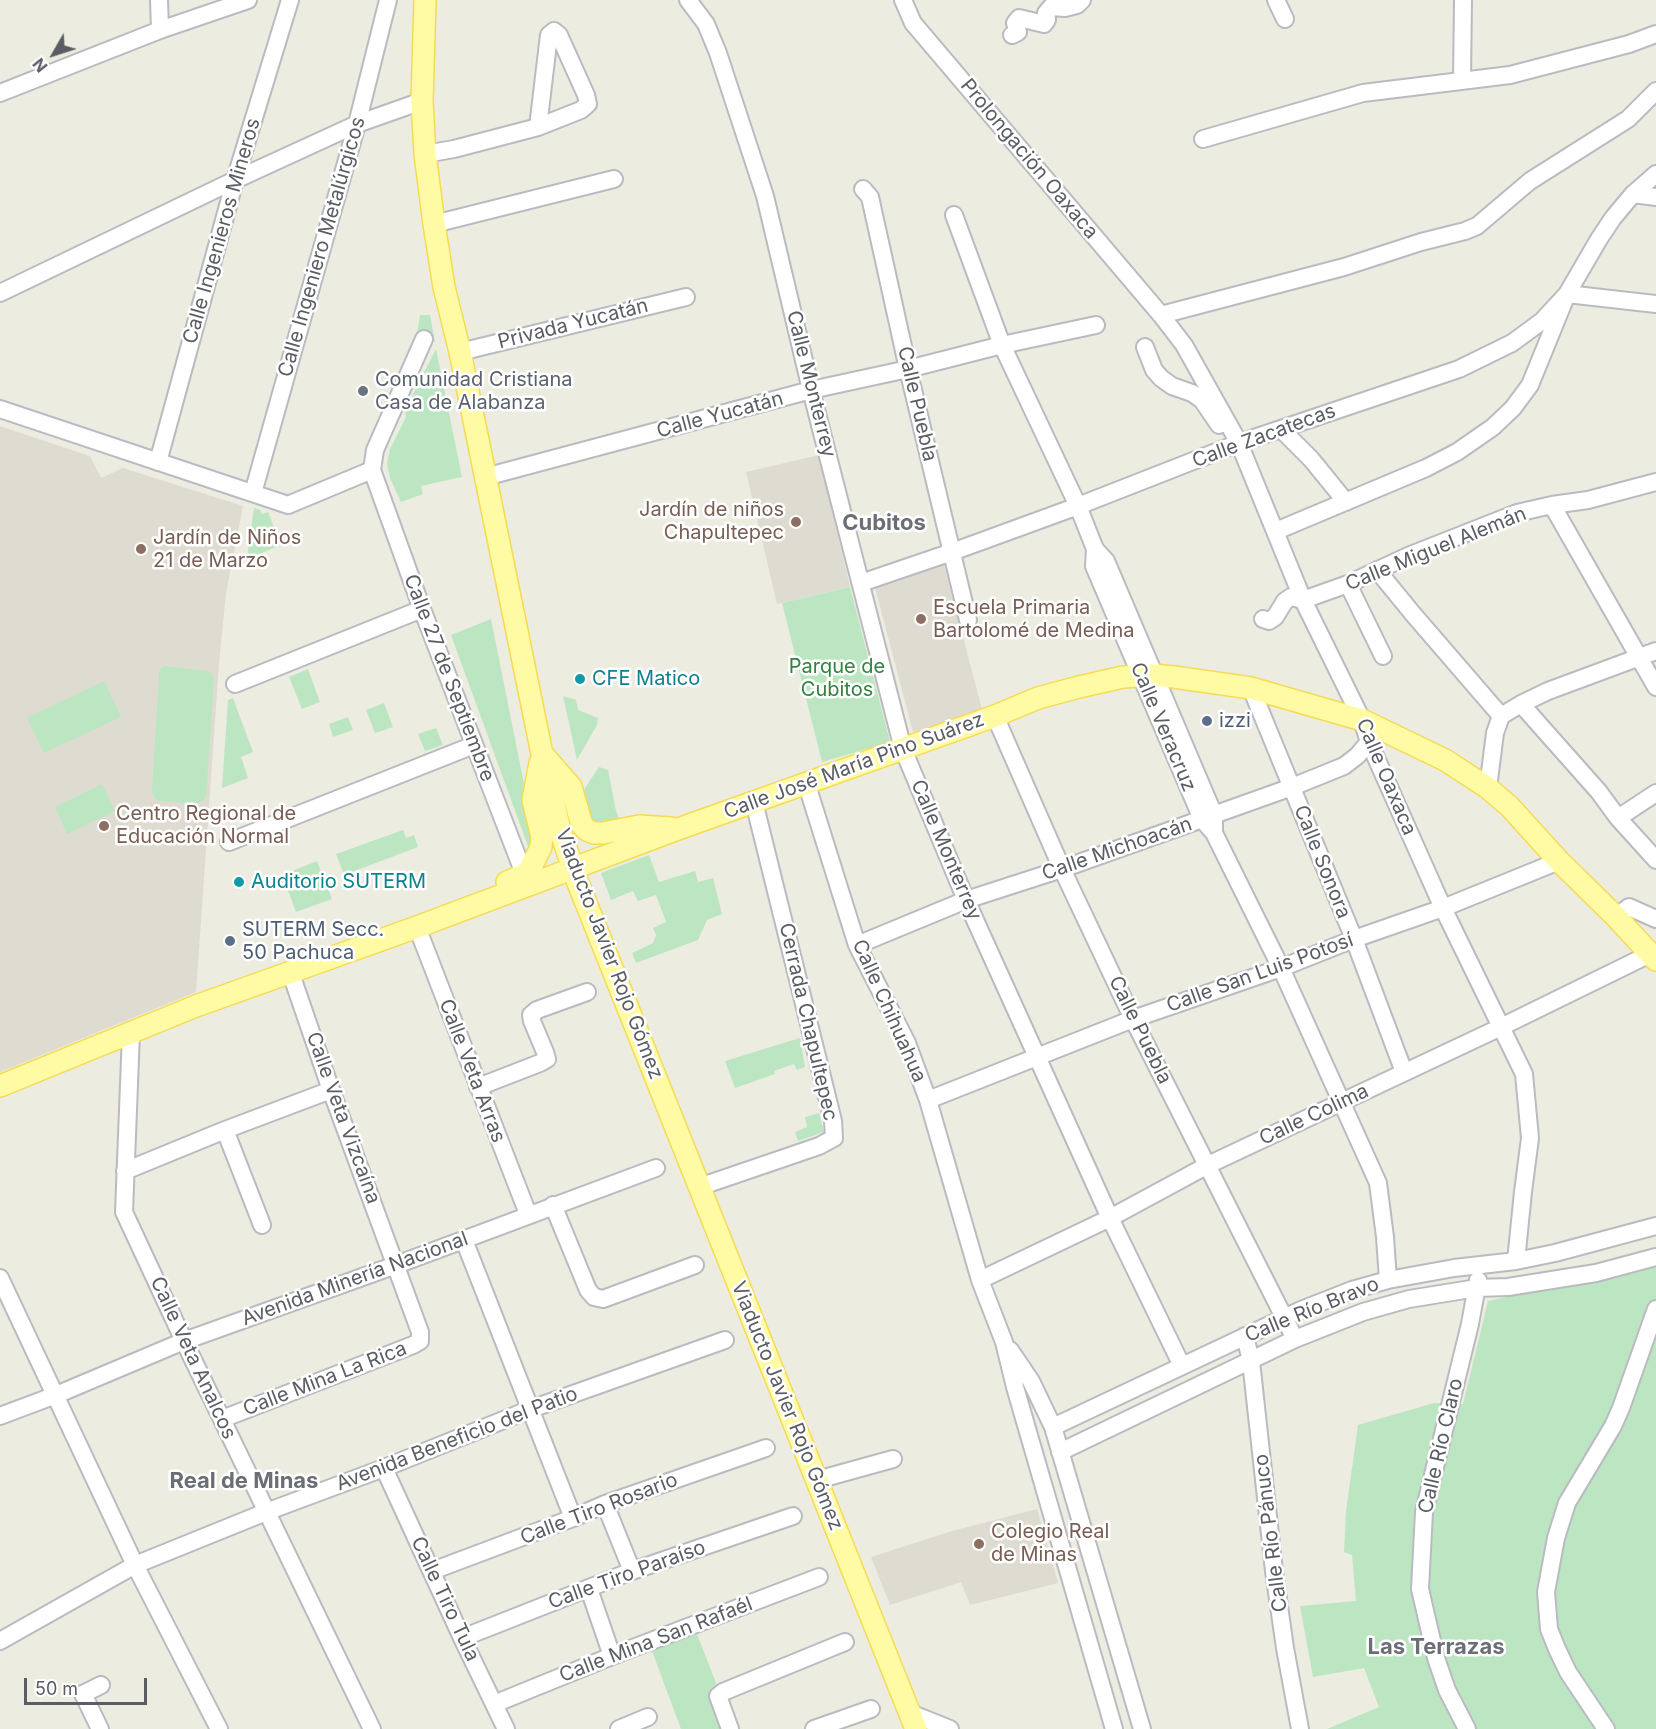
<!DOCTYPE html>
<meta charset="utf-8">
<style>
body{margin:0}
#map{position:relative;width:1656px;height:1729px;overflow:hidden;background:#edece1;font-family:Inter,sans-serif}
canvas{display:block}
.north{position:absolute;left:24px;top:24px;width:60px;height:60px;-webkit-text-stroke:4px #fff;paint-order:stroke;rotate:231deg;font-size:16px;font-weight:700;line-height:24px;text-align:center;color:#5a5d63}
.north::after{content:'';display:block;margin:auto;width:21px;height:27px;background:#5a5d63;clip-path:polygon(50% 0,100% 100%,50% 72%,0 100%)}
.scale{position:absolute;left:24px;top:1678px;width:123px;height:27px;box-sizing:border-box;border:3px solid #5a5d63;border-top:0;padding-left:8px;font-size:18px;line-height:21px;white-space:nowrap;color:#5a5d63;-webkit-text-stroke:4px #fff;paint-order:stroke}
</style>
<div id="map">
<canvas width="1656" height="1729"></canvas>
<div class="north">N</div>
<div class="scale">50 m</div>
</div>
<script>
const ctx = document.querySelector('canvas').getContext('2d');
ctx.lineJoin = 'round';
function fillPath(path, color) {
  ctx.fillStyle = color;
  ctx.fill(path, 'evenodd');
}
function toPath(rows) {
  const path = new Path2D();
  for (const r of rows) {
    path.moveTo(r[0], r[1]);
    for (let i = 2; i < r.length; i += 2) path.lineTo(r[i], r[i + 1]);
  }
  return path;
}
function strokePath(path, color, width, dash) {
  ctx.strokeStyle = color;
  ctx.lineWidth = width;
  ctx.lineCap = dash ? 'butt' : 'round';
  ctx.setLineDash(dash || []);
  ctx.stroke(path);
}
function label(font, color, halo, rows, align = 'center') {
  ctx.font = font + ' Inter,sans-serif';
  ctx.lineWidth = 5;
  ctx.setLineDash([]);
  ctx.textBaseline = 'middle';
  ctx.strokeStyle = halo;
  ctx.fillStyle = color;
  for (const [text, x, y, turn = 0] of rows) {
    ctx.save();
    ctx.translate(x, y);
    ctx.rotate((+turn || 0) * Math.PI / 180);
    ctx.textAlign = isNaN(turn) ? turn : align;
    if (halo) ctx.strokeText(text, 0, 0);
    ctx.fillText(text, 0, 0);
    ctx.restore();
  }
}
fillPath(toPath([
 [0,426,90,456,101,478,123,468,243,506,226,593,219,664,196,992,0,1072],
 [819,455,850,587,777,604,746,472],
 [944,565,983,713,913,732,874,584],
 [1037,1509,1058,1583,970,1605,961,1582,890,1605,871,1557,952,1531]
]), '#dedcd0');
fillPath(toPath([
 [420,315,430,315,435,342,417,334],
 [436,349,462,477,421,486,423,494,401,502,390,478,387,464,390,449,406,417,405,410,409,408,408,404],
 [254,508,260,510,262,514,268,512,281,545,262,553,263,558,246,565],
 [850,587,890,742,822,762,782,603],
 [491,619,524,784,523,800,532,838,529,849,451,635],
 [165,666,208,671,212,674,214,679,206,797,203,801,198,803,159,801,154,797,152,792,159,673,160,669],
 [308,669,320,702,302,709,289,677],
 [104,681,121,717,44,753,27,718],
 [563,696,576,700,578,710,598,718,597,725,577,760],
 [233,698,253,752,241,757,248,778,222,788,228,700],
 [384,703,393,727,375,733,366,710],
 [348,717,353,730,333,737,329,724],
 [436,728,443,745,425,751,418,734],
 [599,767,608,770,616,811,620,821,606,823,589,822,582,801,585,788],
 [102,784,115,811,67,834,55,807],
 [403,830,406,838,414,835,418,847,344,875,336,854],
 [649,855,659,882,695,871,698,882,713,878,722,914,707,920,698,940,636,963,632,953,653,943,656,935,653,928,666,922,656,895,638,901,633,891,611,900,601,873],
 [317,861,332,899,296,912,282,875],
 [800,1038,805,1067,797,1070,794,1064,774,1071,775,1074,735,1088,725,1061],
 [819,1113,824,1132,798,1141,795,1132,807,1127,805,1117],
 [1656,1264,1656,1729,1327,1729,1379,1707,1364,1668,1313,1677,1300,1606,1356,1601,1352,1555,1344,1552,1346,1511,1358,1425,1434,1403,1463,1404,1488,1301],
 [697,1634,716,1683,712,1704,722,1729,681,1729,652,1651]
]), '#bce6c2');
const minor = toPath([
 [159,0,160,30],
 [688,0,706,24,718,53,765,196,811,390,903,749,966,900,1110,1218,1182,1366],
 [903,0,913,23,1161,315,1184,345,1239,443,1303,600,1362,720,1369,742,1443,908,1524,1074,1530,1138,1523,1192,1516,1261],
 [1276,0,1285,19],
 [1012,35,1018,32,1015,23,1019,18,1044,24,1047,20,1046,13,1051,7,1065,8,1077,5,1082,0],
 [1462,80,1463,0],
 [0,93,160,30,248,0],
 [1203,139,1363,93,1510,75,1629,44,1656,34],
 [425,154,454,149,538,127,581,110,588,104,586,95,559,35,554,31,549,35,538,127],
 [863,189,870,197,908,369,968,620],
 [1633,194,1656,197],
 [954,215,1002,345,1078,506,1095,549,1106,561,1214,815,1214,833],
 [434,224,614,179],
 [0,293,235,180,357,124,422,101],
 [1161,315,1344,267,1421,242,1465,231,1477,226,1530,181,1628,119,1656,91],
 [1145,347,1154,370,1161,378,1172,386,1192,393,1202,400,1219,425],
 [460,352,686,297],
 [0,409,288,505,372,470],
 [1281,429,1311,459,1346,502],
 [158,462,235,180,290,0],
 [372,470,422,609,528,884],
 [372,470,375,450,424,339],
 [485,477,811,390,908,369,1002,345,1096,325],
 [253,493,357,124,388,0],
 [1552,505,1656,687],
 [1276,531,1426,468,1457,452,1493,427,1513,408,1530,385,1567,294,1599,239,1613,218,1633,194,1656,174],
 [1095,549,1094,566,1202,819,1214,833,1281,968,1378,1183,1385,1237,1388,1280],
 [1377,570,1413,614,1501,716],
 [861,583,952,552,1078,506,1239,443,1459,369,1512,343,1542,321,1567,294,1656,304],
 [1348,584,1383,656],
 [1263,619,1269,621,1275,617,1285,601,1291,597,1303,600,1348,584,1408,556,1517,513,1552,505,1588,500,1656,482],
 [235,684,422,609],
 [1251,688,1354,939,1404,1072],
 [1521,704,1599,792,1618,818,1656,860],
 [995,716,1062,869,1133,1019,1295,1339],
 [806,782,857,945,907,1043,928,1100,980,1280,1004,1342,1015,1387,1114,1729],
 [1488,788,1495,733,1501,716,1521,704,1548,691,1656,651],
 [1618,818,1656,793],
 [229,842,474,745],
 [1616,917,1629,907,1656,919],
 [417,927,528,1214],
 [857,945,966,900,1062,869,1292,787,1344,766,1357,756,1369,742],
 [131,1033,124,1212,184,1341,372,1729],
 [478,1087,540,1063,547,1059,545,1052,532,1021,531,1015,537,1010,587,992],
 [928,1100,1133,1019,1281,968,1354,939,1443,908,1559,861],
 [225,1130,262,1225],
 [125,1171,225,1130,331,1090],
 [699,1187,819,1146,834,1138,833,1121,754,802],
 [553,1205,588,1290,594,1297,603,1299,695,1265],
 [464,1240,573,1518],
 [0,1278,135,1565,219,1729],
 [980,1280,1110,1218,1208,1165,1501,1027,1650,954],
 [1245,1336,1251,1361,1274,1571,1285,1648,1300,1729],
 [1010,1350,1031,1381,1053,1427,1142,1729],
 [0,1416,56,1395,184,1341,396,1265,656,1168],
 [222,1419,413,1345,420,1341,420,1332,331,1090,290,971],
 [1053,1427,1301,1310,1352,1290,1388,1280,1454,1268,1516,1261,1555,1253,1656,1226],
 [1060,1452,1295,1339,1363,1312,1409,1299,1477,1288,1508,1287,1596,1273,1656,1257],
 [384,1468,462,1638,506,1729],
 [817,1480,893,1459],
 [605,1504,632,1571],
 [432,1571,573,1518,605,1504,766,1448],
 [589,1589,612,1656],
 [462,1638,632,1571,793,1516],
 [0,1641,135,1565,266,1512,384,1468,531,1409,725,1340],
 [494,1704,612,1656,819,1577],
 [910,1713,950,1729],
 [100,1729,83,1694,101,1685],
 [619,1729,648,1717],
 [730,1729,718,1696,723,1692,845,1642],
 [814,1729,871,1709],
 [1467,1729,1447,1690,1436,1658,1420,1589,1424,1512,1470,1324,1478,1280],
 [1606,1729,1568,1672,1557,1649,1549,1629,1546,1592,1556,1538,1567,1503,1613,1426,1621,1408,1656,1309]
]);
const major = toPath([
 [425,0,422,101,425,154,434,224,444,287,460,352,542,754,560,830,578,883,916,1729],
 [544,756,571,787,582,825,587,830,594,833,603,833,639,826,671,828],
 [507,882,524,875,530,869,541,847,542,837,533,800,540,763],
 [0,1086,196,1006,417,927,678,829,995,716,1038,698,1079,687,1123,677,1153,675,1174,677,1251,688,1362,720,1445,760,1488,788,1510,807,1559,861,1616,917,1656,960]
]);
strokePath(minor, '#b9bbc1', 20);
strokePath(major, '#f6db52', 24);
strokePath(minor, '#fff', 16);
strokePath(major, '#fffba5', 21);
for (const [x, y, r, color] of [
 [363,391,6,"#6b7280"],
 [796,522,6,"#8d6e63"],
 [141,549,6,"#8d6e63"],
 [921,619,6,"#8d6e63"],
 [580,679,6,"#0f9aa8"],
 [1207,721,6,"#5c6f8a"],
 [104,826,6,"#8d6e63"],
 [239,882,6,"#0f9aa8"],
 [230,941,6,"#5c6f8a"],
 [979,1544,6,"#8d6e63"]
]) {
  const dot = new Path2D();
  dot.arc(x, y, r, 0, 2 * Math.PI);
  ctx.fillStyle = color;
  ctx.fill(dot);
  strokePath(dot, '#fff', 2);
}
label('20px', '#5a5d63', '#fff', [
 ["Prolongación Oaxaca",1029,159,50],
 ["Calle Ingenieros Mineros",222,231,-74],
 ["Calle Ingeniero Metalúrgicos",322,247,-74],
 ["Privada Yucatán",573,324,-14],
 ["Calle Monterrey",811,384,76],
 ["Calle Puebla",917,404,77],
 ["Calle Yucatán",720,415,-15],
 ["Calle Zacatecas",1264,436,-20],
 ["Calle Miguel Alemán",1436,549,-22],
 ["Calle 27 de Septiembre",449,678,69],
 ["Calle Veracruz",1163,727,67],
 ["Calle José María Pino Suárez",854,766,-20],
 ["Calle Oaxaca",1386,777,67],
 ["Calle Michoacán",1117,849,-19],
 ["Calle Monterrey",946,850,67],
 ["Calle Sonora",1322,862,68],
 ["Viaducto Javier Rojo Gómez",609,954,69],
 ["Calle San Luis Potosí",1260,973,-20],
 ["Calle Chihuahua",889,1011,66],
 ["Cerrada Chapultepec",808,1022,77],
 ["Calle Puebla",1140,1030,64],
 ["Calle Veta Arras",472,1071,69],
 ["Calle Colima",1314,1115,-25],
 ["Calle Veta Vizcaína",343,1118,70],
 ["Avenida Minería Nacional",355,1279,-20],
 ["Calle Río Bravo",1312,1310,-22],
 ["Calle Veta Analcos",193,1358,65],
 ["Calle Mina La Rica",325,1379,-21],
 ["Viaducto Javier Rojo Gómez",787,1406,68],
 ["Avenida Beneficio del Patio",457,1439,-21],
 ["Calle Río Claro",1441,1446,-77],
 ["Calle Tiro Rosario",599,1509,-21],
 ["Calle Río Pánuco",1271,1533,-97],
 ["Calle Tiro Paraíso",627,1575,-20],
 ["Calle Tiro Tula",445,1599,65],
 ["Calle Mina San Rafaél",656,1640,-21]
]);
label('20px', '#5b616d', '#fff', [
 ["Comunidad Cristiana",375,380],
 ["Casa de Alabanza",375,403]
], 'left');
label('20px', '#785e54', '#fff', [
 ["Jardín de niños",784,510,"right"],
 ["Chapultepec",784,533,"right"],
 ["Jardín de Niños",153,538],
 ["21 de Marzo",153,561],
 ["Escuela Primaria",933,608],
 ["Bartolomé de Medina",933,631],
 ["Centro Regional de",116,814],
 ["Educación Normal",116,837],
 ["Colegio Real",991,1532],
 ["de Minas",991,1555]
], 'left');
label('20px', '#31833f', '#fff', [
 ["Parque de",837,667],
 ["Cubitos",837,690]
]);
label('20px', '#0d838f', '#fff', [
 ["CFE Matico",592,679],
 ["Auditorio SUTERM",251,882]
], 'left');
label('20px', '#4e5e75', '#fff', [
 ["izzi",1219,721],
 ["SUTERM Secc.",242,930],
 ["50 Pachuca",242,953]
], 'left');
label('bold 22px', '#6b6f75', '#fff', [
 ["Cubitos",884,523],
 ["Real de Minas",244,1481],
 ["Las Terrazas",1436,1647]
]);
</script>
